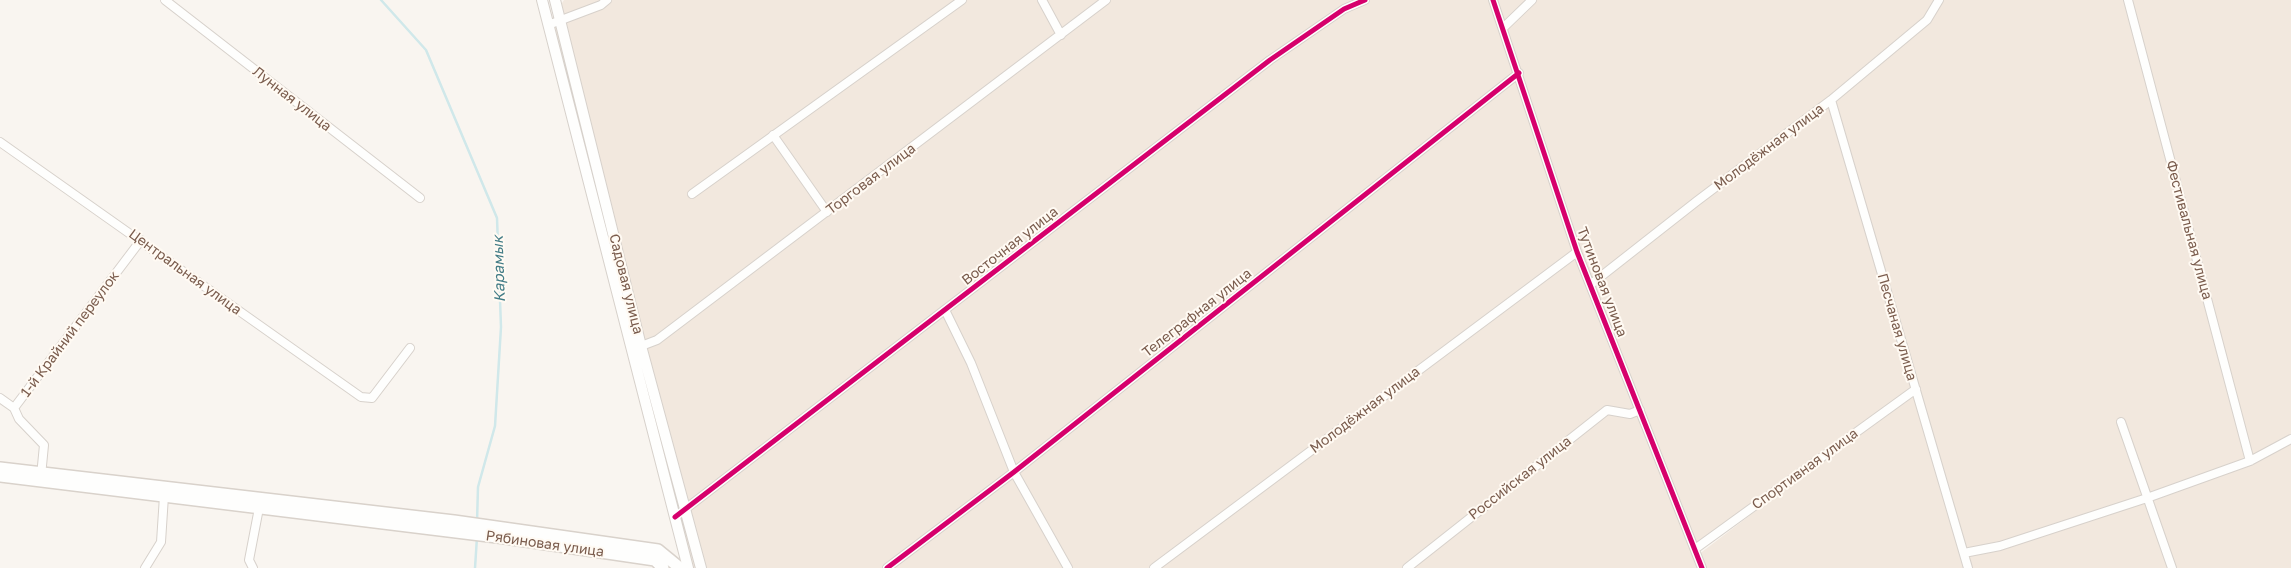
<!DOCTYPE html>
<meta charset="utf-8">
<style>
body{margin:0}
canvas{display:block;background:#f9f5f0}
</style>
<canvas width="2291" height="568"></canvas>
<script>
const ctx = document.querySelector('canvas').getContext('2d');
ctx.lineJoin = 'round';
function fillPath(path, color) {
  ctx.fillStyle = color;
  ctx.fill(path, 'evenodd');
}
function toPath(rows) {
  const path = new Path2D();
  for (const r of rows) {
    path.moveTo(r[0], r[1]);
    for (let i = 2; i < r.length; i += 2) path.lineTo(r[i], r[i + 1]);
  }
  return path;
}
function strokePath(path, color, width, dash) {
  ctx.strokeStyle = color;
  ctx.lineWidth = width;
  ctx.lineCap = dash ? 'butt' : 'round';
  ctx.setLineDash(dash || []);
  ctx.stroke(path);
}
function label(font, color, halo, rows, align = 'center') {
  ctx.font = font + ' "Golos Text",sans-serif';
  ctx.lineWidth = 4;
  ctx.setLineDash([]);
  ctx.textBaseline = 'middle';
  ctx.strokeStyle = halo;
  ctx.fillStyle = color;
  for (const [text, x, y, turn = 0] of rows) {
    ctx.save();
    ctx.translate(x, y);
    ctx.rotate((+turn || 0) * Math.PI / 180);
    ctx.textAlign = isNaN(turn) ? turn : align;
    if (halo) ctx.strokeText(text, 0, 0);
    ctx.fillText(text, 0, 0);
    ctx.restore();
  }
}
fillPath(toPath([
 [564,0,2291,0,2291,568,691,568,548,25],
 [1889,409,1698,555,1695,549]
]), '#f2e8de');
strokePath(toPath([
 [381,0,426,50,497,218,501,327,495,426,478,487,477,522],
 [475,568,477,537]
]), '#d0e8ea', 2.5);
const minor = toPath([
 [165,0,420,198],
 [1042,0,1061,35],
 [1493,0,1577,252,1702,568],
 [2128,0,2250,461],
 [548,25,601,5,607,0],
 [1504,27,1532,0],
 [1831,100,1968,568],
 [773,135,827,212],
 [0,142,361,397,372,398,410,348],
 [692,194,962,0],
 [1590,285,1697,201,1831,100,1927,20,1939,0],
 [945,310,971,363,1014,472,1068,568],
 [636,348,657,340,1106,0],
 [0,398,14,408],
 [2121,422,2172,568],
 [41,476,44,445,19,419,14,408,141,240],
 [675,517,1270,60,1344,9,1365,0],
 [1695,549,1916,389],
 [1964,553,2000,546,2147,498,2250,461,2291,439],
 [145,568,161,542,164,496],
 [253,568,249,560,259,508],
 [887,568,1014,472,1519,73],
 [1154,568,1577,252],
 [1407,568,1607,410,1630,414,1640,410]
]);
const tertiary = toPath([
 [542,0,688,568],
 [555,0,641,346,701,568]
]);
const secondary = toPath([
 [0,468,454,521,658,550,680,568],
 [0,476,505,538,655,560,663,568]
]);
strokePath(minor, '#d7d1cb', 10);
strokePath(tertiary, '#d7d1cb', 12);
strokePath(secondary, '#d9d2cb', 14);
strokePath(minor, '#fefefd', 8);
strokePath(tertiary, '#fefefd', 10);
strokePath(secondary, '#fefefd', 11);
strokePath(toPath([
 [1493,0,1577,252,1702,568],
 [675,517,1270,60,1344,9,1365,0],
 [887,568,1014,472,1519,73]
]), '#d6006c', 5);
label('14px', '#7a5c4d', '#fffaf3', [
 ["Лунная улица",292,99,38],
 ["Молодёжная улица",1769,147,-37],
 ["Торговая улица",871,179,-37],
 ["Фестивальная улица",2189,230,75],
 ["Восточная улица",1010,246,-38],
 ["Центральная улица",185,272,36],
 ["Тутиновая улица",1602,282,69],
 ["Садовая улица",626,284,76],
 ["Телеграфная улица",1197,313,-38],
 ["Песчаная улица",1897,327,74],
 ["1-й Крайний переулок",70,334,-53],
 ["Молодёжная улица",1365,410,-37],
 ["Спортивная улица",1805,469,-36],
 ["Российская улица",1520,478,-38],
 ["Рябиновая улица",545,544,8]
]);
label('italic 15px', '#437c86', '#fffaf3', [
 ["Карамык",499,269,-92]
]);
</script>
